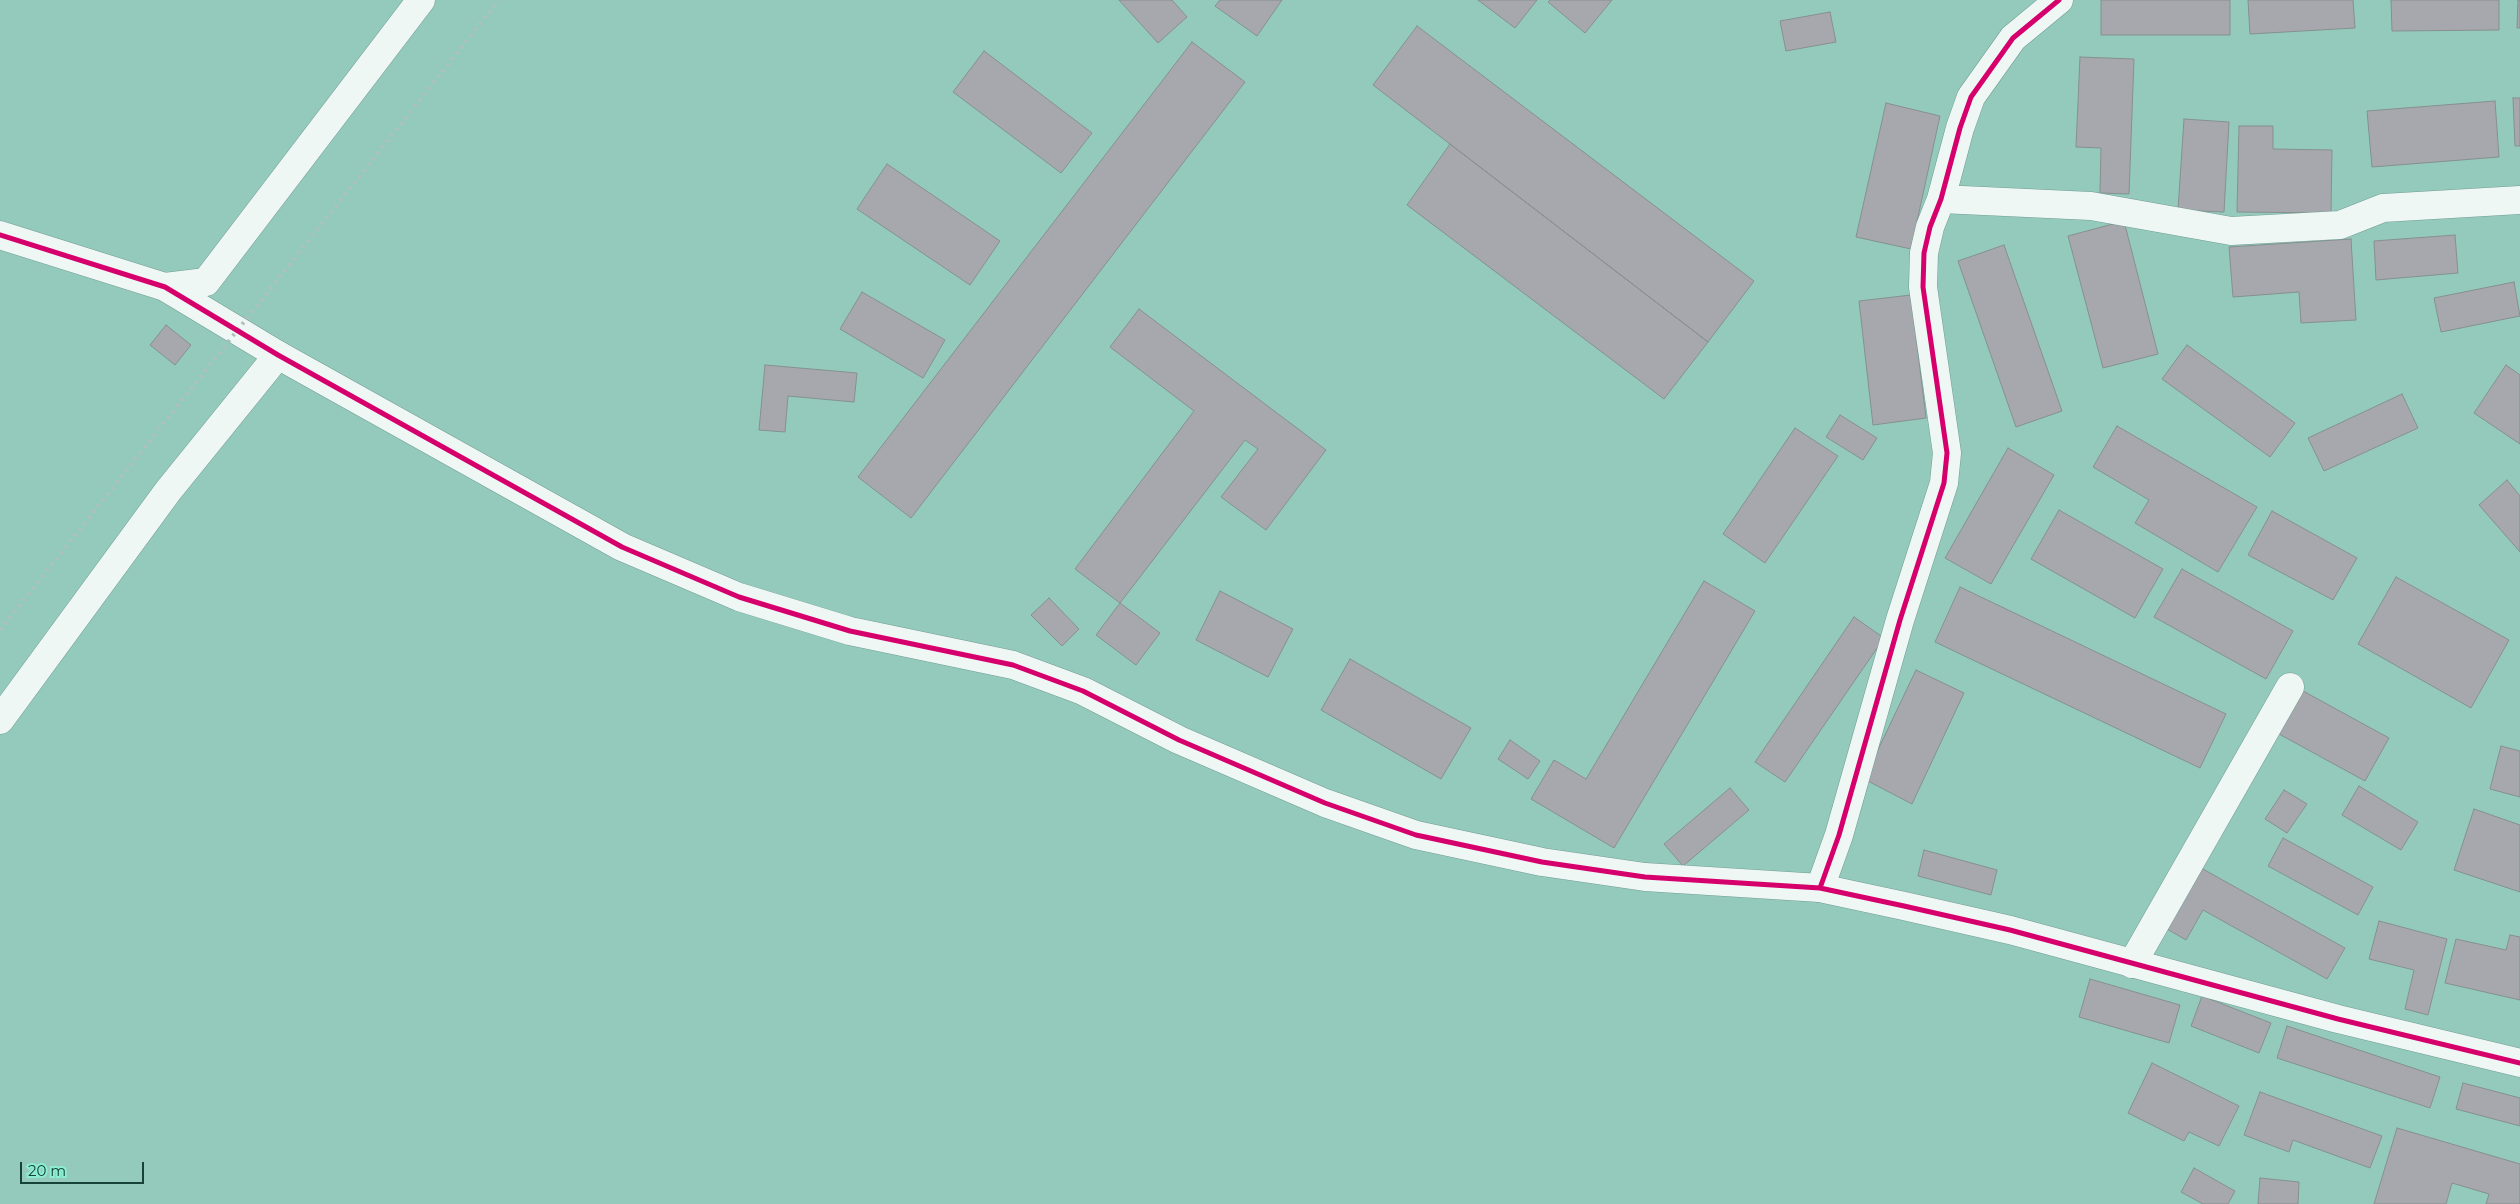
<!DOCTYPE html>
<style>
body{margin:0}
#map{position:relative;width:2520px;height:1204px;overflow:hidden;background:#94cabc;font-family:Montserrat,sans-serif}
canvas{display:block}
.scale{position:absolute;left:20px;top:1162px;width:124px;height:22px;box-sizing:border-box;border:2px solid #174237;border-top:0;padding-left:6px;font-size:15px;line-height:18px;white-space:nowrap;color:#174237;-webkit-text-stroke:4px #8beed3;paint-order:stroke}
</style>
<div id="map">
<canvas width="2520" height="1204"></canvas>
<div class="scale">20 m</div>
</div>
<script>
const ctx = document.querySelector('canvas').getContext('2d');
ctx.lineJoin = 'round';
function fillPath(path, color) {
  ctx.fillStyle = color;
  ctx.fill(path, 'evenodd');
}
function toPath(rows) {
  const path = new Path2D();
  for (const r of rows) {
    path.moveTo(r[0], r[1]);
    for (let i = 2; i < r.length; i += 2) path.lineTo(r[i], r[i + 1]);
  }
  return path;
}
function strokePath(path, color, width, dash) {
  ctx.strokeStyle = color;
  ctx.lineWidth = width;
  ctx.lineCap = dash ? 'butt' : 'round';
  ctx.setLineDash(dash || []);
  ctx.stroke(path);
}
const building = toPath([
 [1119,0,1172,0,1187,17,1158,43,1119,0],
 [1220,0,1282,0,1257,36,1215,6,1220,0],
 [1478,0,1537,0,1515,28,1478,0],
 [1550,0,1612,0,1585,33,1548,2,1550,0],
 [2101,0,2230,0,2230,35,2101,35,2101,0],
 [2248,0,2353,0,2355,28,2250,34,2248,0],
 [2391,0,2499,0,2499,30,2392,31,2391,0],
 [2518,0,2520,0,2520,28,2517,28,2518,0],
 [1830,12,1836,42,1786,51,1780,21,1830,12],
 [1417,26,1754,281,1708,342,1373,85,1417,26],
 [1192,42,1245,82,911,518,858,477,1192,42],
 [984,51,1092,133,1061,173,953,92,984,51],
 [2080,57,2134,59,2129,194,2100,193,2101,148,2076,147,2080,57],
 [2513,98,2520,98,2520,146,2515,146,2513,98],
 [2495,101,2499,157,2372,167,2367,111,2495,101],
 [1886,103,1940,116,1911,249,1856,237,1886,103],
 [2184,119,2229,122,2224,212,2178,210,2184,119],
 [2239,126,2273,126,2273,149,2332,150,2331,213,2237,212,2239,126],
 [1450,144,1708,342,1664,399,1407,205,1450,144],
 [887,164,1000,241,970,285,857,209,887,164],
 [2124,221,2158,354,2103,368,2068,236,2124,221],
 [2455,235,2458,273,2376,280,2374,241,2455,235],
 [2351,239,2356,320,2301,323,2299,292,2233,297,2229,247,2351,239],
 [2004,245,2062,411,2016,427,1958,261,2004,245],
 [2514,282,2520,316,2441,332,2434,298,2514,282],
 [862,292,945,340,923,378,840,329,862,292],
 [1911,295,1926,418,1873,425,1859,301,1911,295],
 [1139,309,1326,450,1266,530,1221,497,1258,449,1245,440,1120,603,1075,569,1194,411,1110,347,1139,309],
 [166,325,191,345,175,365,150,345,166,325],
 [2187,345,2295,423,2270,457,2162,379,2187,345],
 [765,365,857,373,854,402,788,396,785,432,759,430,765,365],
 [2506,365,2520,375,2520,444,2474,413,2506,365],
 [2402,394,2418,428,2324,471,2308,438,2402,394],
 [1840,415,1877,438,1863,460,1826,437,1840,415],
 [2117,426,2257,507,2218,572,2135,523,2149,500,2093,467,2117,426],
 [1795,428,1838,456,1765,563,1723,534,1795,428],
 [2008,448,2054,475,1991,584,1945,558,2008,448],
 [2507,480,2520,496,2520,552,2479,505,2507,480],
 [2059,510,2163,569,2135,618,2031,559,2059,510],
 [2272,511,2357,558,2333,600,2248,555,2272,511],
 [2182,569,2293,631,2266,679,2154,617,2182,569],
 [2396,577,2509,640,2471,708,2358,644,2396,577],
 [1704,581,1755,611,1614,848,1531,799,1554,760,1586,779,1704,581],
 [1960,587,2226,714,2200,768,1935,642,1960,587],
 [1220,591,1293,629,1268,677,1196,640,1220,591],
 [1049,598,1079,629,1062,646,1031,615,1049,598],
 [1120,603,1160,633,1136,665,1096,635,1120,603],
 [1854,617,1884,638,1785,782,1755,762,1854,617],
 [1350,659,1471,728,1441,779,1321,710,1350,659],
 [1916,670,1964,693,1912,804,1864,779,1916,670],
 [2303,691,2389,738,2365,781,2279,734,2303,691],
 [1510,740,1540,761,1528,779,1498,759,1510,740],
 [2501,746,2520,751,2520,797,2490,789,2501,746],
 [2359,786,2418,822,2401,850,2342,815,2359,786],
 [1730,788,1749,810,1683,866,1664,844,1730,788],
 [2284,790,2307,804,2287,833,2265,819,2284,790],
 [2474,809,2520,825,2520,892,2454,870,2474,809],
 [2283,838,2373,887,2358,915,2268,866,2283,838],
 [1924,850,1997,870,1991,895,1918,876,1924,850],
 [2201,868,2345,948,2327,979,2203,910,2186,940,2167,929,2201,868],
 [2379,921,2447,939,2428,1015,2405,1009,2414,970,2369,959,2379,921],
 [2510,935,2520,937,2520,1000,2445,983,2456,939,2506,950,2510,935],
 [2090,979,2180,1005,2169,1043,2079,1017,2090,979],
 [2202,996,2271,1023,2259,1053,2191,1026,2202,996],
 [2287,1026,2440,1077,2430,1108,2277,1058,2287,1026],
 [2152,1063,2239,1106,2219,1146,2189,1132,2184,1141,2128,1113,2152,1063],
 [2463,1083,2520,1098,2520,1126,2456,1109,2463,1083],
 [2260,1092,2382,1136,2370,1168,2293,1140,2289,1152,2244,1135,2260,1092],
 [2397,1128,2520,1164,2520,1204,2486,1204,2489,1194,2452,1183,2446,1204,2374,1204,2397,1128],
 [2194,1168,2235,1191,2228,1204,2203,1204,2181,1192,2194,1168],
 [2260,1178,2299,1182,2298,1204,2258,1204,2260,1178]
]);
fillPath(building, '#a7a8ad');
strokePath(building, '#85908f', 1);
const minor = toPath([
 [1941,199,2091,206,2231,231,2340,225,2383,208,2520,200],
 [165,287,206,282,421,0],
 [0,720,168,491,278,355],
 [1820,888,1839,835,1900,620,1944,483,1947,453,1923,287,1924,253,1930,227,1941,199,1960,128,1971,97,2013,38,2059,0],
 [2132,964,2290,687]
]);
const tertiary = toPath([
 [0,235,165,287,278,355,622,547,739,597,850,631,1013,665,1083,691,1179,740,1325,803,1416,835,1542,862,1645,877,1820,888,1904,906,2010,930,2338,1019,2520,1063]
]);
strokePath(minor, '#709c92', 29);
strokePath(tertiary, '#709c92', 29);
strokePath(minor, '#eff7f5', 28);
strokePath(tertiary, '#eff7f5', 28);
strokePath(toPath([
 [0,630,499,0]
]), '#b0c0bb', 4, [2.5, 5]);
strokePath(toPath([
 [0,235,165,287,278,355,622,547,739,597,850,631,1013,665,1083,691,1179,740,1325,803,1416,835,1542,862,1645,877,1820,888,1904,906,2010,930,2338,1019,2520,1063],
 [1820,888,1839,835,1900,620,1944,483,1947,453,1923,287,1924,253,1930,227,1941,199,1960,128,1971,97,2013,38,2059,0]
]), '#d6006c', 5);
</script>
